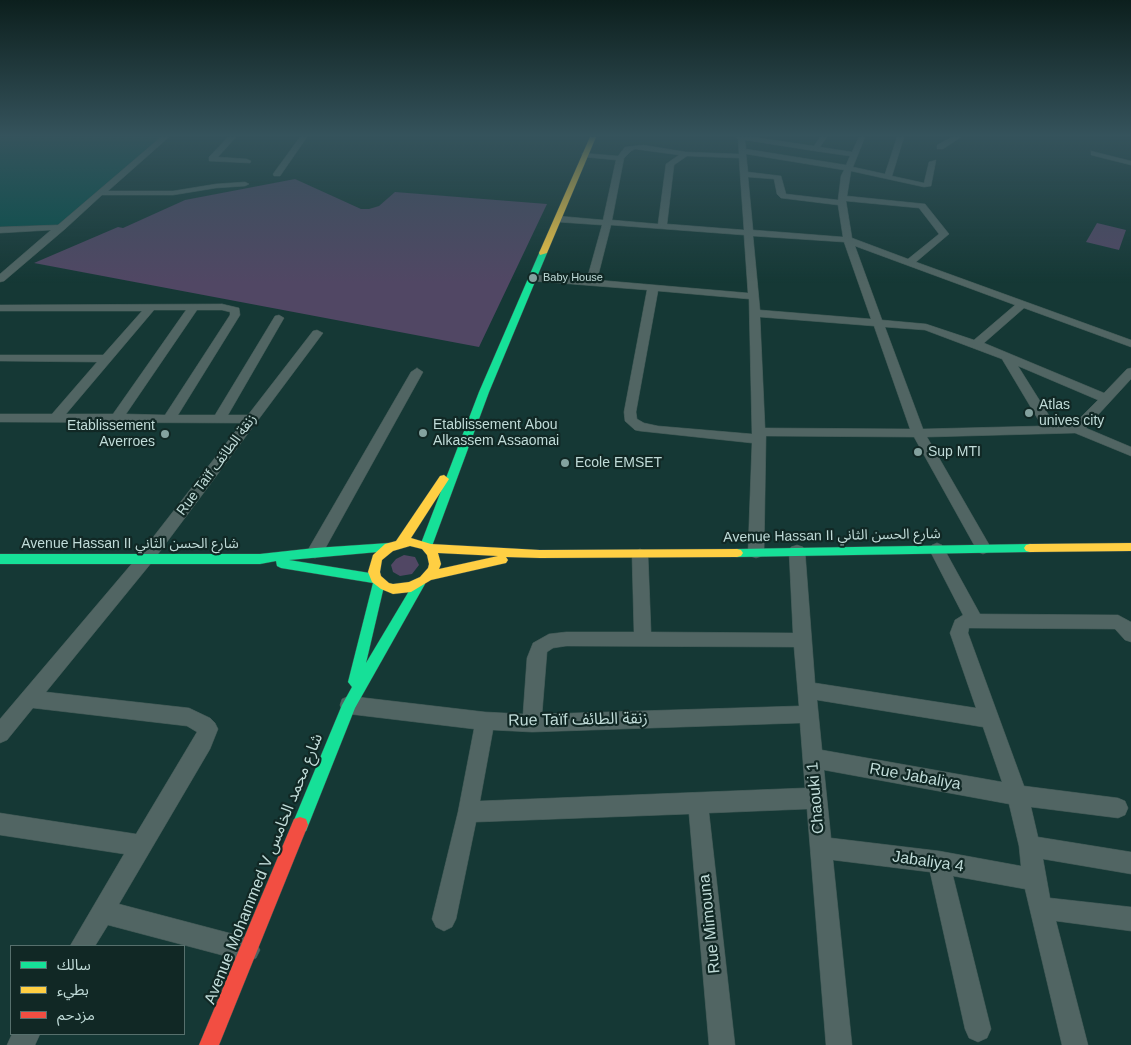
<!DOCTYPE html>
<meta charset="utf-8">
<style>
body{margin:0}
#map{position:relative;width:1131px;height:1045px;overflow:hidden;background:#153835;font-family:Arial,"Noto Sans Arabic",sans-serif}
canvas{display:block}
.legend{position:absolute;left:10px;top:945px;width:175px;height:90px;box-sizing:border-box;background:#112825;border:1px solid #57706d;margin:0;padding:6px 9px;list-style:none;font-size:15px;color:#c0dbd8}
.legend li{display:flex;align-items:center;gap:10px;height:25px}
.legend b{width:25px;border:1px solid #57706d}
</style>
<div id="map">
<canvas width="1131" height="1045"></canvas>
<ul class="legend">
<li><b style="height:6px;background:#16e098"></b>سالك</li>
<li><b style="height:6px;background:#ffcf43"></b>بطيء</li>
<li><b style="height:6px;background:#f24e42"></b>مزدحم</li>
</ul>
</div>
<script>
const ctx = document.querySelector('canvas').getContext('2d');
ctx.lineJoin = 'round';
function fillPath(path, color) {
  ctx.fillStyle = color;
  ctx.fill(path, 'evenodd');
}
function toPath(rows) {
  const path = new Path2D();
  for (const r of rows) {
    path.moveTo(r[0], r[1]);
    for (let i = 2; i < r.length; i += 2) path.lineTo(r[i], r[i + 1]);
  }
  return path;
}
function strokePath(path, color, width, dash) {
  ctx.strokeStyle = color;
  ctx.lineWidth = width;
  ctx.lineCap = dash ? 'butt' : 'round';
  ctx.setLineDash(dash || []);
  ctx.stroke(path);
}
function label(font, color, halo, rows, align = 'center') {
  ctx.font = font + ' Arial,"Noto Sans Arabic",sans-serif';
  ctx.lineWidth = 4.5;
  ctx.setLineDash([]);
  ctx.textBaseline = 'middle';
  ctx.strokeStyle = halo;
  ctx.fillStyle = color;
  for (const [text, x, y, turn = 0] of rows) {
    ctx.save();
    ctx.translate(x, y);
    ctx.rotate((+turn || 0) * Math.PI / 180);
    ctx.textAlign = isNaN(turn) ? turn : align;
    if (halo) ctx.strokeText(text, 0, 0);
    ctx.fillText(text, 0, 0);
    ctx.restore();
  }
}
fillPath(toPath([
 [0,137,162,137,61,225,0,227]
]), '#034e49');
fillPath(toPath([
 [295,179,361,209,369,209,379,206,395,192,547,204,479,347,34,263,118,227,123,228,185,200],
 [1097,223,1126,230,1119,250,1086,242],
 [404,555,415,557,419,565,412,574,400,576,393,572,391,565,396,559]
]), '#514764');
const street = toPath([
 [161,137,169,137,108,191,173,191,216,184,245,182,249,184,245,186,216,188,173,195,102,195,65,229,4,281,0,282,0,274,51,230,0,233,0,227,58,225,161,137],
 [228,137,236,137,218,157,247,159,251,161,250,163,209,161,209,157,228,137],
 [300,137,307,137,280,176,274,176,273,174,300,137],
 [736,137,753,137,814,146,820,137,827,137,820,147,852,152,859,137,865,137,853,167,885,174,897,137,904,137,892,176,924,183,929,162,936,160,931,186,924,187,851,171,847,196,925,204,949,234,916,262,1131,340,1131,347,1024,308,984,343,1104,393,1127,369,1131,368,1131,379,1086,428,1131,447,1131,456,1075,433,927,437,991,548,988,552,983,554,978,552,914,437,766,436,764,552,762,556,756,558,750,556,748,552,752,443,640,431,635,430,625,421,624,412,647,290,533,281,528,278,533,275,587,279,602,225,558,222,554,219,558,216,603,220,616,160,585,157,582,157,582,153,618,156,625,147,643,145,686,152,739,154,738,139,736,137],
 [745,140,815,151,850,156,846,165,746,149,745,140],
 [635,149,679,155,666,164,658,224,612,220,624,158,631,151,635,149],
 [746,154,844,170,841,176,838,200,786,194,781,176,748,172,746,154],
 [687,156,739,158,744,230,667,224,674,165,687,156],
 [748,177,774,179,777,194,781,198,838,205,843,237,753,230,748,177],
 [846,201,919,208,939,234,908,259,852,238,846,201],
 [611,225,744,235,748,293,597,280,611,225],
 [753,236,844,242,871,319,760,310,753,236],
 [855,246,1015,305,974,340,926,324,882,320,855,246],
 [658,291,749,299,752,434,658,426,644,423,637,419,636,412,658,291],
 [760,317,874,326,910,429,765,428,760,317],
 [885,327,925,330,1002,359,1042,426,923,429,885,327],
 [1018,366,1098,400,1073,425,1055,425,1018,366],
 [952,137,961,137,943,149,937,149,937,145,952,137],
 [1091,151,1131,161,1131,165,1091,155,1091,151],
 [222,304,239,308,240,315,178,415,215,415,275,316,279,315,284,318,228,415,248,415,313,331,317,330,323,333,152,562,46,692,189,708,210,718,215,723,218,729,210,749,119,904,248,938,256,942,260,950,256,958,248,962,108,925,95,946,70,946,124,854,0,835,0,813,136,834,197,732,187,726,33,708,7,740,0,743,0,719,140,554,242,423,0,422,0,414,52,414,97,362,0,361,0,355,103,355,142,311,0,311,0,305,222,304],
 [154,310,186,310,113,414,66,414,154,310],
 [197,310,222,310,230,312,230,315,165,415,126,414,197,310],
 [417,368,423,372,321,556,315,558,309,556,307,552,309,548,411,372,417,368],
 [937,543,942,545,980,614,1118,615,1131,622,1131,642,1125,640,1115,629,969,628,968,633,1024,786,1118,798,1125,801,1128,808,1125,815,1118,818,1031,807,1038,837,1131,852,1131,874,1043,859,1050,898,1131,907,1131,931,1056,921,1088,1045,1062,1045,1025,889,953,876,991,1029,987,1038,978,1042,969,1038,965,1029,930,872,833,860,852,1045,826,1045,807,809,709,813,735,1045,709,1045,689,814,476,822,456,919,452,927,444,931,436,927,432,919,458,812,474,729,349,714,342,711,340,705,342,699,349,696,485,712,523,714,527,658,533,643,549,634,566,632,634,632,632,555,634,551,640,549,646,551,648,555,651,632,793,633,789,551,791,547,797,545,803,547,805,551,815,683,976,708,950,633,955,620,963,615,929,549,932,545,937,543],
 [566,646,794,647,799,706,542,714,547,652,553,648,566,646],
 [817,700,983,727,1002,782,822,750,817,700],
 [800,723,805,788,480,801,493,730,532,732,800,723],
 [824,770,1009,804,1019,846,1021,866,939,851,831,838,824,770],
 [12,1034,40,1034,35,1045,7,1045,12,1034]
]);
const fast = toPath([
 [540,251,547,253,489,392,432,546,430,549,422,549,420,546,479,392,540,251],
 [389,543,393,544,395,547,393,550,389,551,289,560,376,574,383,579,385,582,366,663,415,581,419,579,423,581,425,584,355,708,306,831,300,833,294,831,292,825,342,705,352,687,348,682,373,583,281,568,277,566,276,561,260,564,0,564,0,554,260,554,315,548,389,543],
 [1030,544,1034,545,1036,548,1034,551,1030,552,737,557,733,556,731,553,733,550,737,549,1030,544]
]);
const slow = toPath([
 [590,137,596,137,547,253,540,255,539,253,590,137],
 [444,475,449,479,411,538,431,544,540,550,737,549,741,550,743,553,741,556,737,557,540,558,506,557,508,560,506,563,431,580,411,592,393,594,381,589,372,582,368,572,373,555,385,544,396,541,440,476,444,475],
 [410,546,422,549,427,555,429,564,428,568,420,577,409,582,393,584,389,583,381,576,380,572,382,560,393,551,410,546],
 [438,553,498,556,439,569,441,564,438,553],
 [1131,543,1131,551,1030,552,1026,551,1024,548,1026,545,1030,544,1131,543]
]);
const jam = toPath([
 [300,817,306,819,308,825,219,1045,199,1045,294,819,300,817]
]);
strokePath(street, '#3b5451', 1);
strokePath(fast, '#3b5451', 1);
strokePath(slow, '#3b5451', 1);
strokePath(jam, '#3b5451', 1);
fillPath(street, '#516563');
fillPath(fast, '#16e098');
fillPath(slow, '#ffcf43');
fillPath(jam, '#f24e42');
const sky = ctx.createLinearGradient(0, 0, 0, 283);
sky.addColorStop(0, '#0c1f1d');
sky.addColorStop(0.48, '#35535c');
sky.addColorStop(1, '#35535c00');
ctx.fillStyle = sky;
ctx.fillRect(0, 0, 1131, 283);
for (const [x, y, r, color] of [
 [533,278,5,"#84a29f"],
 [1029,413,5,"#84a29f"],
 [423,433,5,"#84a29f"],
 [165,434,5,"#84a29f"],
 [918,452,5,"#84a29f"],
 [565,463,5,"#84a29f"]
]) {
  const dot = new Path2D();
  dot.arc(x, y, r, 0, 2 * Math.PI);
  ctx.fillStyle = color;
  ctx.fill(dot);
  strokePath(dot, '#112825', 2);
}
label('11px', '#c0dbd8', '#112825', [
 ["Baby House",543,278]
], 'left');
label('14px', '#c0dbd8', '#112825', [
 ["Atlas",1039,405],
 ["unives city",1039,421],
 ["Etablissement Abou",433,425],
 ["Alkassem Assaomai",433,441],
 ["Etablissement",155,426,"right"],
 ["Averroes",155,442,"right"],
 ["Sup MTI",928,452],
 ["Ecole EMSET",575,463]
], 'left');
label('14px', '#c0dbd8', '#112825', [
 ["Rue Taïf زنقة الطائف",217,465,-53],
 ["Avenue Hassan II شارع الحسن الثاني",832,536,-1],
 ["Avenue Hassan II شارع الحسن الثاني",130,544]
]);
label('16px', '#c0dbd8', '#112825', [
 ["Rue Taïf زنقة الطائف",578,720,-1],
 ["Rue Jabaliya",915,777,10],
 ["Chaouki 1",816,798,-95],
 ["Jabaliya 4",928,862,8],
 ["Avenue Mohammed V شارع محمد الخامس",264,869,-68],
 ["Rue Mimouna",710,924,-96]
]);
</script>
